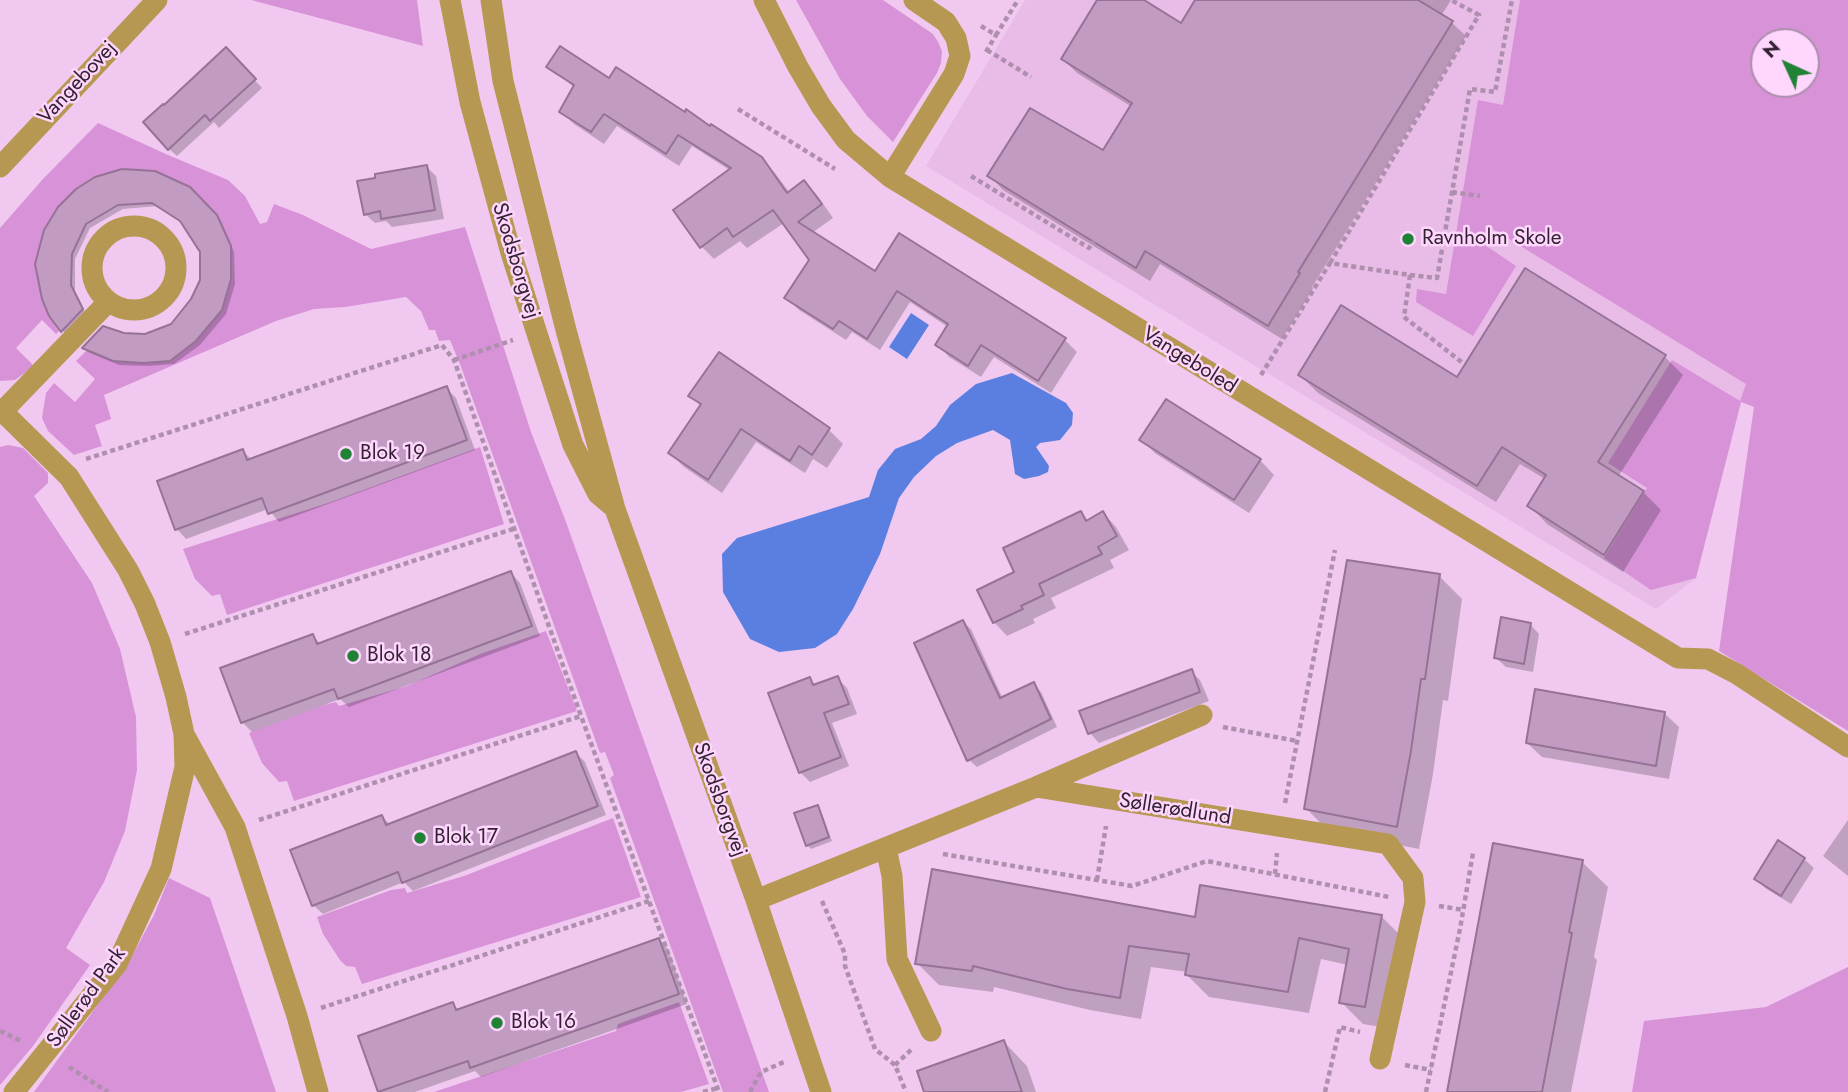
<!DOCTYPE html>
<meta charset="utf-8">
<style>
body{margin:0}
#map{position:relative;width:1848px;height:1092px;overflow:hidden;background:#f1c9f0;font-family:Jost,sans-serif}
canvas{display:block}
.north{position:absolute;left:1750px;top:28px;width:70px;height:70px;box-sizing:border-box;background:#fed6fe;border:2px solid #ad8eac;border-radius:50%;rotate:315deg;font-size:19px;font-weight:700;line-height:28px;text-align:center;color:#332332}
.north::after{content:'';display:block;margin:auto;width:24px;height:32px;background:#208234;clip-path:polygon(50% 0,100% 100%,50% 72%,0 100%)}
</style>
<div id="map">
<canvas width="1848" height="1092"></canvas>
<div class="north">N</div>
</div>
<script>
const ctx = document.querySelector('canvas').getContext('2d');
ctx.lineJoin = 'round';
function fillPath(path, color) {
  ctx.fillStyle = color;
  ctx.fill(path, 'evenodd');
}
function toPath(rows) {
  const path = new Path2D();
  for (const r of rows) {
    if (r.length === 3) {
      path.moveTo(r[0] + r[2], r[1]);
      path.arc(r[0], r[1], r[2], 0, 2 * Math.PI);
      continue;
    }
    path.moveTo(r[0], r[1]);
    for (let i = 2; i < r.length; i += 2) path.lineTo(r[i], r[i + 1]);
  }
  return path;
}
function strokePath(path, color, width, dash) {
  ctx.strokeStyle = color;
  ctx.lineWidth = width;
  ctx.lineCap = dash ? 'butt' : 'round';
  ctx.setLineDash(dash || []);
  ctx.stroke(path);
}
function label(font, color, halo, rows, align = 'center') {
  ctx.font = font + ' Jost,sans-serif';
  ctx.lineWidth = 5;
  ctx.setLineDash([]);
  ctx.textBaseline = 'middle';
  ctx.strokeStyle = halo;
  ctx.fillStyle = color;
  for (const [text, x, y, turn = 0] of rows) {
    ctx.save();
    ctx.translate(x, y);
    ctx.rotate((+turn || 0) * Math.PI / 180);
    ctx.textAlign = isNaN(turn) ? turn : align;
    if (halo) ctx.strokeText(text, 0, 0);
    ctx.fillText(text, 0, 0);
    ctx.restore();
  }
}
fillPath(toPath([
 [1025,0,1814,0,1806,42,1764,42,1764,84,1746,384,1696,578,1656,609,926,166]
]), '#e9bce8');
fillPath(toPath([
 [251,0,417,0,423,46,323,19],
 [796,0,883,0,933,34,938,42,942,51,941,63,937,73,893,142,867,116,840,79],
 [1520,0,1848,0,1848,731,1719,651,1754,407,1741,402,1696,578,1651,590,1604,558,1647,488,1608,463,1672,360,1740,401,1746,384,1491,228,1482,243,1516,266,1473,336,1416,302,1417,289,1446,294,1478,100,1503,105],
 [1764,42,1806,42,1806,84,1764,84],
 [98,123,168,155,228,180,245,196,260,224,267,222,274,204,303,215,371,249,465,227,531,432,566,522,769,1092,723,1092,610,778,614,775,605,752,600,753,460,364,450,340,439,341,435,330,429,330,421,311,406,297,345,307,314,309,276,321,104,395,111,419,95,425,102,446,74,455,48,431,42,418,46,393,54,383,75,402,95,379,76,361,87,350,113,361,143,363,170,361,196,341,222,310,231,279,231,246,217,215,190,187,155,171,122,169,95,177,76,189,58,207,44,230,35,264,42,299,49,316,59,331,56,334,42,320,16,348,34,366,15,380,0,381,0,228,43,179],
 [8,445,23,448,48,473,48,483,34,496,92,583,120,649,136,717,137,770,125,831,104,882,66,948,90,965,33,1046,0,1085,0,447],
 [480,447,504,524,227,615,220,594,212,596,195,579,183,549,328,503],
 [546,631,577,711,294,801,287,781,279,782,262,763,249,733,324,705,336,702,339,706,407,686,480,654],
 [613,818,641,897,362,984,355,967,346,966,340,960,323,934,317,917,391,890,405,888,407,893,464,876],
 [169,878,210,898,276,1092,34,1092,129,962,154,915],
 [1848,967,1848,1092,1632,1092,1644,1021,1766,1007],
 [679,1002,709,1084,681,1092,434,1092,616,1031,618,1024]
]), '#d892d8');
fillPath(toPath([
 [911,313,929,325,907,359,889,347],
 [1012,373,1066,403,1073,413,1072,425,1060,440,1040,443,1036,447,1049,466,1048,472,1039,476,1024,479,1015,474,1010,440,993,430,957,443,936,456,914,477,899,498,880,554,853,609,837,634,815,648,779,652,750,639,723,592,722,554,737,538,869,497,878,470,895,449,921,439,936,426,950,405,976,384]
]), '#5a7fe1');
fillPath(toPath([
 [1099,0,1141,0,1182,25,1197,0,1451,0,1441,16,1451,22,1466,36,1312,287,1313,289,1282,339,1160,264,1150,281,1003,190,989,175,1104,153,1132,107,1077,73,1063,59],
 [226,49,262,88,219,128,214,122,177,156,169,149],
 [548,66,610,80,761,159,774,172,790,193,804,183,817,195,833,218,812,233,876,274,1064,339,1077,352,1051,393,994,357,981,377,949,357,937,344,948,327,910,302,880,350,852,332,846,340,799,310,787,298,811,260,784,223,747,248,740,241,714,259,702,247,676,211,731,171,692,146,679,166,617,126,604,144,574,124,561,112,575,88],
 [427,167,436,176,444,219,392,227,386,221,375,223,365,214],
 [189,188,221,221,234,252,235,284,226,314,200,345,174,364,148,366,119,365,88,352,84,348,124,335,146,336,173,325,192,300,201,280,202,251,184,223,158,206,123,209,90,228,75,259,75,291,86,314,66,335,51,315,59,208],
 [720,354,829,430,843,444,827,468,813,459,805,473,756,442,722,493,684,467,670,453,702,407,690,396],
 [1665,357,1683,375,1618,477,1643,492,1661,510,1623,572,1547,524,1529,505,1545,479,1520,464,1496,502,1318,393,1300,375,1458,379],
 [446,388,456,398,475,450,279,522,268,509,186,539,177,529,159,482,243,451,252,460],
 [1142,440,1260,460,1274,475,1249,513,1156,454],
 [1081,513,1089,521,1103,513,1116,527,1129,550,1110,560,1114,568,1051,598,1056,608,1033,619,1035,623,1007,636,994,622,1016,573],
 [511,573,520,583,540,636,349,707,340,699,252,732,242,722,313,636,321,644],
 [1439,576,1462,599,1448,701,1443,700,1433,774,1419,849,1328,831,1306,808],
 [963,622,971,629,1003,699,1033,684,1041,692,1057,727,977,767,969,760],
 [1530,624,1539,634,1533,672,1506,667,1496,658],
 [1191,671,1200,680,1209,701,1099,743,1090,733,1082,712],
 [837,678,847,688,857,714,832,723,849,766,810,782,800,772,810,679,817,686],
 [1664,713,1679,727,1669,779,1542,757,1527,743],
 [576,753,585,762,606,815,413,891,404,882,323,914,313,905,382,817,391,825],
 [817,807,821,811,832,841,811,849,807,845],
 [1848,820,1848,876,1823,856],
 [1804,859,1814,868,1791,904,1765,888,1756,879],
 [1582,862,1608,887,1594,957,1597,960,1571,1092,1448,1092],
 [1381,916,1403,938,1387,1028,1363,1024,1341,1002,1348,965,1321,959,1309,1013,1209,997,1187,975,1188,972,1151,967,1141,1019,1090,1010,994,987,993,992,939,985,917,963,1196,919],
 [659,940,668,949,687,1004,481,1077,475,1071,415,1092,379,1092,360,1037,453,1004,459,1010],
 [1004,1042,1027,1066,1036,1092,926,1092]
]), '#0003');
const building = toPath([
 [1097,0,1144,0,1181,23,1195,0,1418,0,1453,21,1298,272,1300,273,1268,326,1145,251,1136,268,987,176,1030,108,1103,150,1132,103,1061,59,1097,0],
 [560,46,609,78,616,67,685,112,686,109,710,126,711,124,762,157,787,193,804,180,822,204,798,222,875,271,899,233,1066,338,1038,381,981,345,968,366,935,345,948,324,897,291,867,339,839,321,833,329,784,298,809,260,773,210,733,237,727,228,700,248,673,210,731,168,678,135,666,154,604,114,591,132,559,112,574,85,546,67,560,46],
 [226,47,256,79,210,121,205,115,168,150,143,122,163,104,164,105,226,47],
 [427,165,435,210,381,219,380,211,364,215,357,181,375,178,375,174,427,165],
 [122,169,155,171,190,187,217,215,231,246,231,279,222,310,196,341,170,361,143,363,113,361,82,348,103,326,124,333,145,334,171,324,191,299,200,280,200,252,180,221,152,203,118,205,86,224,72,254,71,285,83,309,61,332,49,316,42,299,35,264,44,230,58,207,76,189,95,177,122,169],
 [1525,268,1666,355,1598,462,1644,491,1604,555,1527,506,1546,475,1502,447,1477,486,1298,375,1341,305,1457,377,1525,268],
 [719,352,830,428,812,455,799,446,790,461,741,429,708,480,668,453,701,404,688,396,719,352],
 [447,386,467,440,268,514,262,498,175,530,157,481,243,449,247,460,447,386],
 [1166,399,1261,459,1234,500,1139,440,1166,399],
 [1081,511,1086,521,1103,511,1117,536,1098,547,1102,554,1039,584,1044,595,1021,606,1023,609,993,623,977,590,1014,572,1003,548,1081,511],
 [1347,560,1440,574,1425,679,1421,679,1411,751,1397,827,1304,809,1347,560],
 [511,571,532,626,338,699,334,689,241,723,220,668,313,634,317,644,511,571],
 [1501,617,1531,623,1524,664,1494,658,1501,617],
 [963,620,1000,698,1034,682,1051,719,967,761,914,643,963,620],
 [1192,669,1200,692,1088,734,1079,711,1192,669],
 [838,676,849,704,824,713,841,757,799,773,768,693,810,677,813,685,838,676],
 [1535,689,1665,712,1656,766,1526,743,1535,689],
 [576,751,598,806,402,883,398,872,312,906,290,850,382,815,386,825,576,751],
 [818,805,829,837,806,846,794,813,818,805],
 [1778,840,1805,858,1781,896,1754,879,1778,840],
 [1493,843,1583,860,1569,932,1572,933,1542,1092,1447,1092,1493,843],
 [932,869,1195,917,1200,885,1382,915,1365,1007,1339,1003,1349,949,1299,938,1288,992,1185,975,1189,954,1129,946,1120,998,1067,989,973,966,972,971,915,964,932,869],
 [659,938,679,994,470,1068,468,1061,378,1092,358,1036,453,1002,456,1010,659,938],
 [1004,1040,1022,1092,924,1092,917,1071,1004,1040]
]);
fillPath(building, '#c19bc1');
strokePath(building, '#967296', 2);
strokePath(toPath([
 [981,26,996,35,1018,0],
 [987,50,1031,77],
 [986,52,996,35],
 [738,109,835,169],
 [971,176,1089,248,1094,241],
 [1452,192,1480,196],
 [1330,263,1479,15,1451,0],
 [1410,275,1437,278,1470,89,1495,92,1512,0],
 [454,360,513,340],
 [1261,375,1330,263,1410,275,1404,317,1464,364],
 [86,459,442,345,454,360,581,716,719,1092],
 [185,634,513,529],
 [1223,727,1297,741],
 [1285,803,1335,550],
 [259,820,581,716],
 [943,854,1132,886,1207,861,1389,897],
 [1275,874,1277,853],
 [1097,880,1106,826],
 [822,901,845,954,845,966,875,1049,895,1065,906,1092],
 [1439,906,1464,910],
 [321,1008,649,901],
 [0,1031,21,1041],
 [895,1065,912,1049],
 [1405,1065,1431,1070],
 [69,1067,108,1092],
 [703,1092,718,1088],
 [750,1092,761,1072,784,1062],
 [1325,1092,1340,1027,1360,1032],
 [1426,1092,1460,929,1473,853]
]), '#af8fae', 4.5, [5, 3.5]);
strokePath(toPath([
 [450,0,470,102,511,253,573,445,598,494,611,505],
 [491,0,503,81,566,330,615,509,756,900,821,1092],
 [764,0,798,67,821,106,846,140,890,177,1678,658,1708,659,1737,674,1848,747],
 [0,167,157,0],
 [890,177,954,74,960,56,956,38,946,22,914,0],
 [134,268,42],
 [0,409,69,477,128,570,145,604,160,642,176,697,184,734,185,767,161,869,117,964,14,1092],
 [0,414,108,302],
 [185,736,235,827,297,1016,318,1092],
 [1036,787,1202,715],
 [886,848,892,876,897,959,931,1031],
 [756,900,1036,787,1388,844,1413,878,1415,902,1380,1059]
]), '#b69852', 21);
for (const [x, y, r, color] of [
 [1408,239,7,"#208234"],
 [346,454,7,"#208234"],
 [353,656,7,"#208234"],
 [420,838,7,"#208234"],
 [497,1023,7,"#208234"]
]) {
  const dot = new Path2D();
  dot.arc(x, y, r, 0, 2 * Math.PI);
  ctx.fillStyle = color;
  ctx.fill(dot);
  strokePath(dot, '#fed6fe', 2.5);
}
label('21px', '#332332', '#fed6fe', [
 ["Vangebovej",78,83,-47],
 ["Skodsborgvej",515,261,73],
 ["Vangeboled",1189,361,32],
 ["Skodsborgvej",719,800,70],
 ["Søllerødlund",1175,810,9],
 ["Søllerød Park",87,998,-54]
]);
label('21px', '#332332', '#fed6fe', [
 ["Ravnholm Skole",1422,239],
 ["Blok 19",360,454],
 ["Blok 18",367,656],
 ["Blok 17",434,838],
 ["Blok 16",511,1023]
], 'left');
</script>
